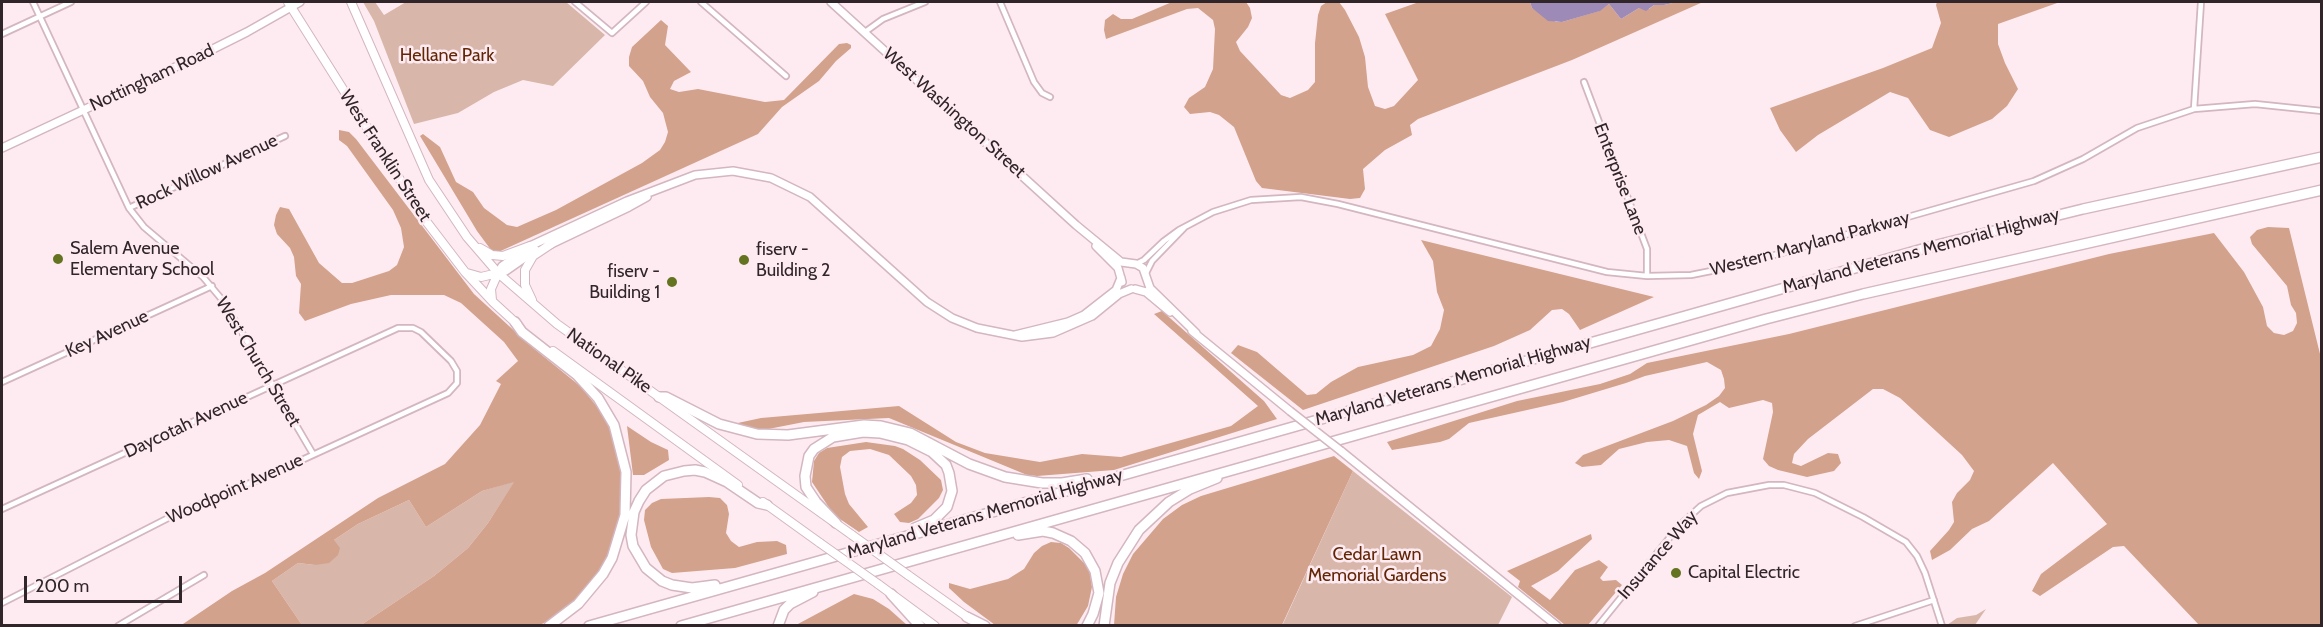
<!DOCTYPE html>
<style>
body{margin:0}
#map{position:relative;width:2323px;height:627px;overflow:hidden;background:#feebf2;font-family:Cabin,sans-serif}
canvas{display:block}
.frame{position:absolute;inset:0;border:3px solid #302529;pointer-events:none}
.scale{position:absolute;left:24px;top:576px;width:158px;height:27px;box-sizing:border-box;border:3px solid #302529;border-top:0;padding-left:8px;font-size:18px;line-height:21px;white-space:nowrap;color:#302529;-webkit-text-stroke:4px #feebf2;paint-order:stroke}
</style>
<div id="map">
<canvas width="2323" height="627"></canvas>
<div class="frame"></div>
<div class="scale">200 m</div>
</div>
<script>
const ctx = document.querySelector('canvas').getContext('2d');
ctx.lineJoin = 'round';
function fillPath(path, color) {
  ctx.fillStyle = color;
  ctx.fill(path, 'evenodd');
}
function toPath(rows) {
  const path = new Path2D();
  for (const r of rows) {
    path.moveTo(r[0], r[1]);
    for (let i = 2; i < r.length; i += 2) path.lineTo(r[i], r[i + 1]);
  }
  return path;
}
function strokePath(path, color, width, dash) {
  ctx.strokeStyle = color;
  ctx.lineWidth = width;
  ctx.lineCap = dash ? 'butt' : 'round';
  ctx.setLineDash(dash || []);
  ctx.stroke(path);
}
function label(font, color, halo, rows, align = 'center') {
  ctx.font = font + ' Cabin,sans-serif';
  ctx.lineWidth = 5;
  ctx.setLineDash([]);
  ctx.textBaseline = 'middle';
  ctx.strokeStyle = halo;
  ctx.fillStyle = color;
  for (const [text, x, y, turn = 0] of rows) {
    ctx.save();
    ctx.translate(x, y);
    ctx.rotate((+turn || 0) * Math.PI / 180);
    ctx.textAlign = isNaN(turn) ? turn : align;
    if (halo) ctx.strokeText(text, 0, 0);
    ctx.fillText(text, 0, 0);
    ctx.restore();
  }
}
fillPath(toPath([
 [363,2,375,2,384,15,406,2,566,2,605,35,553,86,523,80,494,92,458,113,414,124,374,21],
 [1353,471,1512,597,1498,625,1282,626],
 [515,481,488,523,468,548,434,576,361,625,302,625,272,581,298,563,315,565,334,540,358,524,409,500,426,527,482,491],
 [1986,609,1975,625,1947,625,1957,618,1976,615]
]), '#d8b7aa');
fillPath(toPath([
 [1172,2,1246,2,1250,8,1252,18,1248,27,1236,42,1240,51,1281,95,1290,98,1308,90,1315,82,1315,43,1318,15,1321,6,1327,2,1339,2,1345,10,1359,37,1365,57,1368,87,1375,106,1385,109,1394,106,1418,80,1385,14,1419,2,1530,2,1532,8,1556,22,1562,22,1599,11,1609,4,1621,19,1639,8,1649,9,1654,5,1664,5,1677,2,1703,2,1572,60,1418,119,1410,125,1412,135,1385,150,1363,169,1365,189,1360,198,1350,199,1262,188,1256,181,1234,127,1219,115,1210,112,1190,114,1184,107,1189,98,1205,87,1213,69,1215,29,1213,20,1198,8,1187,9,1106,39,1104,30,1105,20,1113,14,1121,19,1132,19],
 [1937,2,2060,2,1998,24,1998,44,2005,63,2018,89,2007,106,1992,119,1949,137,1930,130,1908,98,1890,92,1818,135,1796,152,1780,130,1770,108,1883,68,1932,48,1941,23,1936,5],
 [661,20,668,26,665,45,691,72,674,81,670,89,679,92,698,89,765,102,784,100,839,44,847,43,851,45,851,48,836,61,819,81,782,107,758,134,494,254,477,231,420,136,423,134,440,147,456,182,473,192,484,208,507,225,517,227,556,210,642,163,660,150,665,142,668,132,663,113,650,97,643,81,629,66,629,57,632,47],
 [339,130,349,132,356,139,474,294,532,347,580,386,604,415,616,445,623,480,620,521,608,556,584,593,557,616,540,625,361,625,434,576,468,548,488,523,514,482,482,491,426,527,409,500,358,524,334,540,340,548,338,555,329,563,315,565,298,563,272,581,302,625,180,626,232,591,265,573,378,498,445,464,480,425,501,384,496,381,518,361,504,342,461,303,444,295,391,295,351,304,305,321,299,313,301,284,296,276,294,257,290,248,277,234,274,225,276,215,280,207,289,209,319,263,342,283,352,283,389,271,397,265,404,247,401,228,393,210,347,146,339,140],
 [2268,227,2289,228,2321,358,2321,625,2199,625,2124,546,2113,547,2040,596,2032,591,2041,574,2107,524,2053,463,1989,521,1972,529,1950,550,1932,560,1930,551,1949,530,1954,522,1952,502,1957,493,1970,480,1974,471,1962,455,1900,398,1883,389,1873,389,1808,439,1794,454,1792,463,1801,466,1828,453,1838,454,1841,463,1834,471,1807,477,1778,470,1769,466,1763,459,1773,412,1772,403,1763,400,1729,408,1720,402,1698,415,1693,434,1702,471,1699,479,1694,473,1687,446,1669,440,1647,442,1619,449,1601,465,1582,467,1575,463,1583,455,1673,421,1706,405,1719,396,1725,388,1724,379,1721,370,1707,362,1645,376,1626,383,1563,402,1469,423,1449,439,1440,442,1392,450,1387,442,1517,401,1600,384,1630,374,1647,363,1789,334,2109,254,2214,233,2244,272,2263,307,2267,326,2274,333,2284,335,2293,331,2297,323,2296,313,2291,305,2287,286,2252,244,2250,237,2257,230],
 [1421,240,1654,297,1580,330,1569,314,1562,309,1552,310,1530,330,1494,346,1303,410,1231,353,1238,345,1257,352,1307,395,1316,394,1331,382,1358,367,1413,355,1431,346,1440,329,1444,310,1437,292,1433,261],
 [1162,311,1264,401,1277,419,1114,470,1037,476,1027,475,889,418,804,422,753,432,733,424,761,418,899,406,956,442,985,453,1040,462,1082,454,1121,457,1231,426,1258,406,1154,314],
 [627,426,651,442,668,450,669,460,644,475,633,475],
 [866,442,895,446,903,449,920,460,941,480,943,490,939,498,918,519,909,523,900,522,894,514,911,503,917,495,916,485,911,476,889,455,870,449,850,451,842,457,840,467,845,494,849,504,868,527,859,532,834,515,812,482,814,461,819,453,827,448],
 [1334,456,1353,471,1282,625,1114,625,1116,597,1123,574,1133,554,1163,519,1182,505,1201,496],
 [709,497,720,498,727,505,729,514,726,533,731,541,739,547,757,542,777,541,786,545,787,554,735,568,672,573,663,569,651,547,644,520,645,510,652,503,661,499],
 [1591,534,1592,539,1558,571,1531,586,1550,600,1575,570,1599,560,1608,567,1600,578,1603,581,1616,580,1622,585,1588,625,1565,625,1518,587,1520,581,1507,571],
 [1051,542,1061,543,1069,548,1089,568,1092,587,1088,606,1076,626,995,625,964,602,949,588,949,583,970,589,1008,579,1024,569,1034,553,1042,546],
 [854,594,873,599,889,609,907,625,796,625]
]), '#d3a28c');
fillPath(toPath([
 [1530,2,1677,2,1664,5,1654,5,1646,11,1639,8,1621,19,1609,4,1600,11,1562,22,1548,21,1532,8]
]), '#9d8ab6');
const street = toPath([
 [33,2,129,208,144,227,203,277,224,302,313,454],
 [575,2,612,33,646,2],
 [701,2,786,76],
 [1000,2,1034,82,1042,93,1050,97],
 [865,32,883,19,925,2],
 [2,34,71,2],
 [1584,82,1647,249,1647,276],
 [2194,109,2201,2],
 [129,208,285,136],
 [1136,264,1144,260,1164,241,1179,230,1213,212,1251,200,1301,197,1338,204,1607,272,1647,276,1691,275,1736,266,2034,181,2083,159,2137,128,2194,109,2255,104,2322,111],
 [1146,273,1152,261,1184,228],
 [2,382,212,286],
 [2,509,398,328,413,328,421,332,451,361,457,371,457,383,448,393,267,476,178,513,2,603],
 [118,626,204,575],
 [1598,626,1679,526,1701,506,1727,493,1769,485,1784,485,1815,493,1863,517,1906,542,1917,556,1925,573,1942,626],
 [1855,626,1934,600]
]);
const secondary = toPath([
 [831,2,1076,225,1121,262,1136,264,1143,268,1150,288,1196,333],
 [2,148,199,56,247,32,300,2],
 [547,246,629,207,647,197],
 [1096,246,1118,268,1122,282],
 [498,273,502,266,530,246,627,201,695,175,733,171,771,178,810,197,927,302,952,318,977,328,1022,337,1053,333,1092,316,1119,294,1131,289],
 [498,273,506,271,536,250],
 [1135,289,1146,292,1170,312],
 [1192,331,1290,411],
 [1015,335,1068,322,1084,315,1116,290,1121,278],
 [1341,451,1557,626]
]);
const primary = toPath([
 [288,2,426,221,465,272,493,302,517,324],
 [351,2,429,180,467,237,498,273,557,324,852,535],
 [480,248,492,255,503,256,530,246],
 [467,273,481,277,498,273],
 [492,300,491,289,498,273],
 [532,300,525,285,525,270,533,256,551,244],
 [553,351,738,485],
 [763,502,820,543],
 [908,575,970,619],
 [878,584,935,626]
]);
const highway = toPath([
 [515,322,522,332,577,375,598,398,614,425,626,472,625,515,612,558,603,574,578,604,549,626],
 [659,397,666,397,719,424,757,434,788,435,864,425,881,426,910,433,969,464,1005,477,1042,483,1062,483,1087,479],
 [836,523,816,502,806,487,805,476,809,456,814,449,833,437,863,432,880,433,908,440,932,452,946,465,949,473,952,491,947,507,934,520,915,528],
 [1018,535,1043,531,1053,533,1071,541,1085,553,1095,571,1099,593,1093,614,1087,626],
 [715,585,692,588,672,585,662,581,646,568,633,546,631,535,634,512,639,501,646,490,664,476,684,471,695,470,705,472,727,482,758,503,767,505],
 [891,594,920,626],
 [967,617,985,626],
 [589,626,1933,246,2083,209,2322,157],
 [681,626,1766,319,1863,294,2322,190],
 [778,626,784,610,790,604,813,592],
 [1104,626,1110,583,1118,563,1139,530,1169,502,1190,489,1217,478]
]);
strokePath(street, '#d3b6c0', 8);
strokePath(secondary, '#d3b6c0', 10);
strokePath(primary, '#d3b6c0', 10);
strokePath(highway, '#d3b6c0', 12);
strokePath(street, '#fff', 4.5);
strokePath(secondary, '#fff', 7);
strokePath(primary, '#fff', 8);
strokePath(highway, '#fff', 9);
const secondaryBridge = toPath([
 [1290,411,1341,451]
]);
const primaryBridge = toPath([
 [852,535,908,575],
 [820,543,878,584]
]);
strokePath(secondaryBridge, '#d3b6c0', 10, []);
strokePath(primaryBridge, '#d3b6c0', 10, []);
strokePath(secondaryBridge, '#fff', 7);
strokePath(primaryBridge, '#fff', 8);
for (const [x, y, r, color] of [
 [58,259,6,"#64731f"],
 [744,260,6,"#64731f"],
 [672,282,6,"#64731f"],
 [1676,573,6,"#64731f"]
]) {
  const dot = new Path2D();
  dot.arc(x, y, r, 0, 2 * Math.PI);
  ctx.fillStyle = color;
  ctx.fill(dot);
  strokePath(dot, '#feebf2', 2);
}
label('18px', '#622605', '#feebf2', [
 ["Hellane Park",447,56],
 ["Cedar Lawn",1377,555],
 ["Memorial Gardens",1377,576]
]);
label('18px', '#302529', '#feebf2', [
 ["Nottingham Road",152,78,-25],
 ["West Washington Street",954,113,42],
 ["West Franklin Street",385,156,57],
 ["Rock Willow Avenue",207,172,-25],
 ["Enterprise Lane",1620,179,69],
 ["Western Maryland Parkway",1810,244,-15],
 ["Maryland Veterans Memorial Highway",1921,251,-15],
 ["Key Avenue",107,334,-25],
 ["National Pike",609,361,35],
 ["West Church Street",258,362,59],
 ["Maryland Veterans Memorial Highway",1453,381,-16],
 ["Daycotah Avenue",186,425,-25],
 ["Woodpoint Avenue",235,489,-24],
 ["Maryland Veterans Memorial Highway",985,514,-16],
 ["Insurance Way",1658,555,-49]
]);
label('18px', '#302529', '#feebf2', [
 ["Salem Avenue",70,249],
 ["Elementary School",70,270],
 ["fiserv -",756,250],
 ["Building 2",756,271],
 ["fiserv -",660,272,"right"],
 ["Building 1",660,293,"right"],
 ["Capital Electric",1688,573]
], 'left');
</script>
